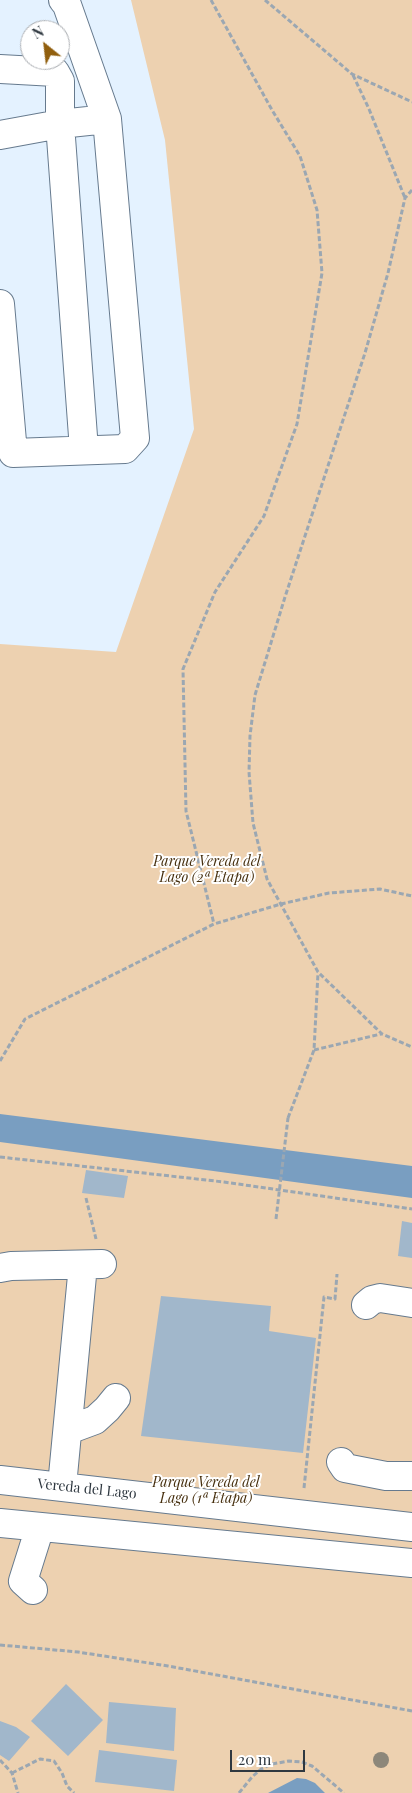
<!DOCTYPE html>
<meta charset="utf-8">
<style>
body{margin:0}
#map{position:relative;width:412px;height:1793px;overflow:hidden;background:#e4f2ff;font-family:"Playfair Display",serif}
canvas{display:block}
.north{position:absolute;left:20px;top:20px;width:50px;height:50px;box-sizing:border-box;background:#fff;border:1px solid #acafb3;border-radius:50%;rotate:331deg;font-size:14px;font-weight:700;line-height:20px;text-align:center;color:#2f3840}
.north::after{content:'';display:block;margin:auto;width:18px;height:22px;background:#915f0e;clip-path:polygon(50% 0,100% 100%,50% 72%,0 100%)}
.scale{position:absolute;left:230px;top:1750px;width:75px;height:22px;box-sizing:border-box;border:2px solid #2f3840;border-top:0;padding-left:6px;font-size:15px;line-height:18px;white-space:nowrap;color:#2f3840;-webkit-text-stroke:4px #fff;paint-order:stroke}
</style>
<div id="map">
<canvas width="412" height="1793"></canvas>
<div class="north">N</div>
<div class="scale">20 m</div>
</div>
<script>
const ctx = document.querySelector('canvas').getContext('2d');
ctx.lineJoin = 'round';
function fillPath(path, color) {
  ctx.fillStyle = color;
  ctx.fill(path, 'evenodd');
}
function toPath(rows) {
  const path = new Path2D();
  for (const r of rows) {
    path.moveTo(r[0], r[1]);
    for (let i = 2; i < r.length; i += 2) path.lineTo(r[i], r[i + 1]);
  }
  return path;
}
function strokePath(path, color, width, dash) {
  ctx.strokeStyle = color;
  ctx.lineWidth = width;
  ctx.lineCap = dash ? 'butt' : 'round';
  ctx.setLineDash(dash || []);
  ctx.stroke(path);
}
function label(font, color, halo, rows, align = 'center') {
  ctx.font = font + ' "Playfair Display",serif';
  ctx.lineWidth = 4;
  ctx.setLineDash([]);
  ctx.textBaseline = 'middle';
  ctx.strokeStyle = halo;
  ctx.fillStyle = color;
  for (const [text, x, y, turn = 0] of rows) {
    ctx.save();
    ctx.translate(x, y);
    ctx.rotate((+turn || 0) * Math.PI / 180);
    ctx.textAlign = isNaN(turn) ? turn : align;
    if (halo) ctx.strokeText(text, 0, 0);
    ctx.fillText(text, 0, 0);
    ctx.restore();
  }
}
fillPath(toPath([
 [131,0,412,0,412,1793,0,1793,0,644,116,652,194,429,165,140]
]), '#edd1b0');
fillPath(toPath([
 [0,1114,412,1166,412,1198,0,1142],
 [297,1778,306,1779,315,1783,325,1793,268,1793]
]), '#799ec1');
fillPath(toPath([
 [86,1170,128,1176,124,1198,82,1193],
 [402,1221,412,1223,412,1258,398,1256],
 [161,1296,271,1306,269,1331,316,1338,303,1453,141,1436],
 [66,1684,103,1720,68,1756,31,1721],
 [109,1702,176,1708,174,1751,106,1743],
 [0,1721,16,1727,30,1737,9,1761,0,1755],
 [99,1750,177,1760,174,1791,95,1782]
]), '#a1b7cb');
const minor = toPath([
 [0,69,55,72,60,81,60,124,84,450],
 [0,135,60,124,107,119],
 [0,304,13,453,125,449,135,438,107,119,67,5,63,0],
 [0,1268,11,1266,102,1264],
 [366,1305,372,1300,380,1298,412,1303],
 [68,1430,95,1420,107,1409,116,1398],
 [341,1462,345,1468,386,1476,412,1476],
 [0,1480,412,1527],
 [62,1486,83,1265],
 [0,1523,412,1563],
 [33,1590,23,1581,40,1527]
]);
strokePath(minor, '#667a8e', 30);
strokePath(toPath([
 [211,0,272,110,300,156,317,210,322,273,297,424,264,516,215,592,183,669,186,811,214,924],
 [265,0,352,74,412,102],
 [353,75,369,109,405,198],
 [412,190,405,198,388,273,365,353,285,597,255,695,250,736,249,772,253,823,267,879,318,972,382,1034,412,1047],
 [314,1050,381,1034],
 [0,1061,25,1019,214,924,281,904,329,893,380,889,412,896],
 [288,1118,314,1050,318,973],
 [0,1157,224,1182,412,1209],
 [86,1198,96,1239],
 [304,1488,324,1297,335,1299,337,1274],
 [0,1645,78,1652,168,1666,412,1711],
 [0,1760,12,1773,18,1793],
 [12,1773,40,1759,54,1761,62,1773,67,1786,74,1793],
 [239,1793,252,1777,261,1769,272,1764,289,1761,302,1762,312,1766,344,1793]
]), '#9ba7b2', 3, [5, 2.5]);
strokePath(minor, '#fff', 28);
strokePath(toPath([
 [276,1219,288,1118]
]), '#9ba7b2', 3, [5, 2.5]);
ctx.fillStyle = '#8d877a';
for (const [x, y] of [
 [381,1760]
]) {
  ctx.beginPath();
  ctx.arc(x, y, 8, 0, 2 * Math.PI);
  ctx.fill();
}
label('italic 14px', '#462f0e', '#fff', [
 ["Parque Vereda del",207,862],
 ["Lago (2ª Etapa)",207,878],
 ["Parque Vereda del",206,1483],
 ["Lago (1ª Etapa)",206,1499]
]);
label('14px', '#2f3840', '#fff', [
 ["Vereda del Lago",87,1489,6]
]);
</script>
